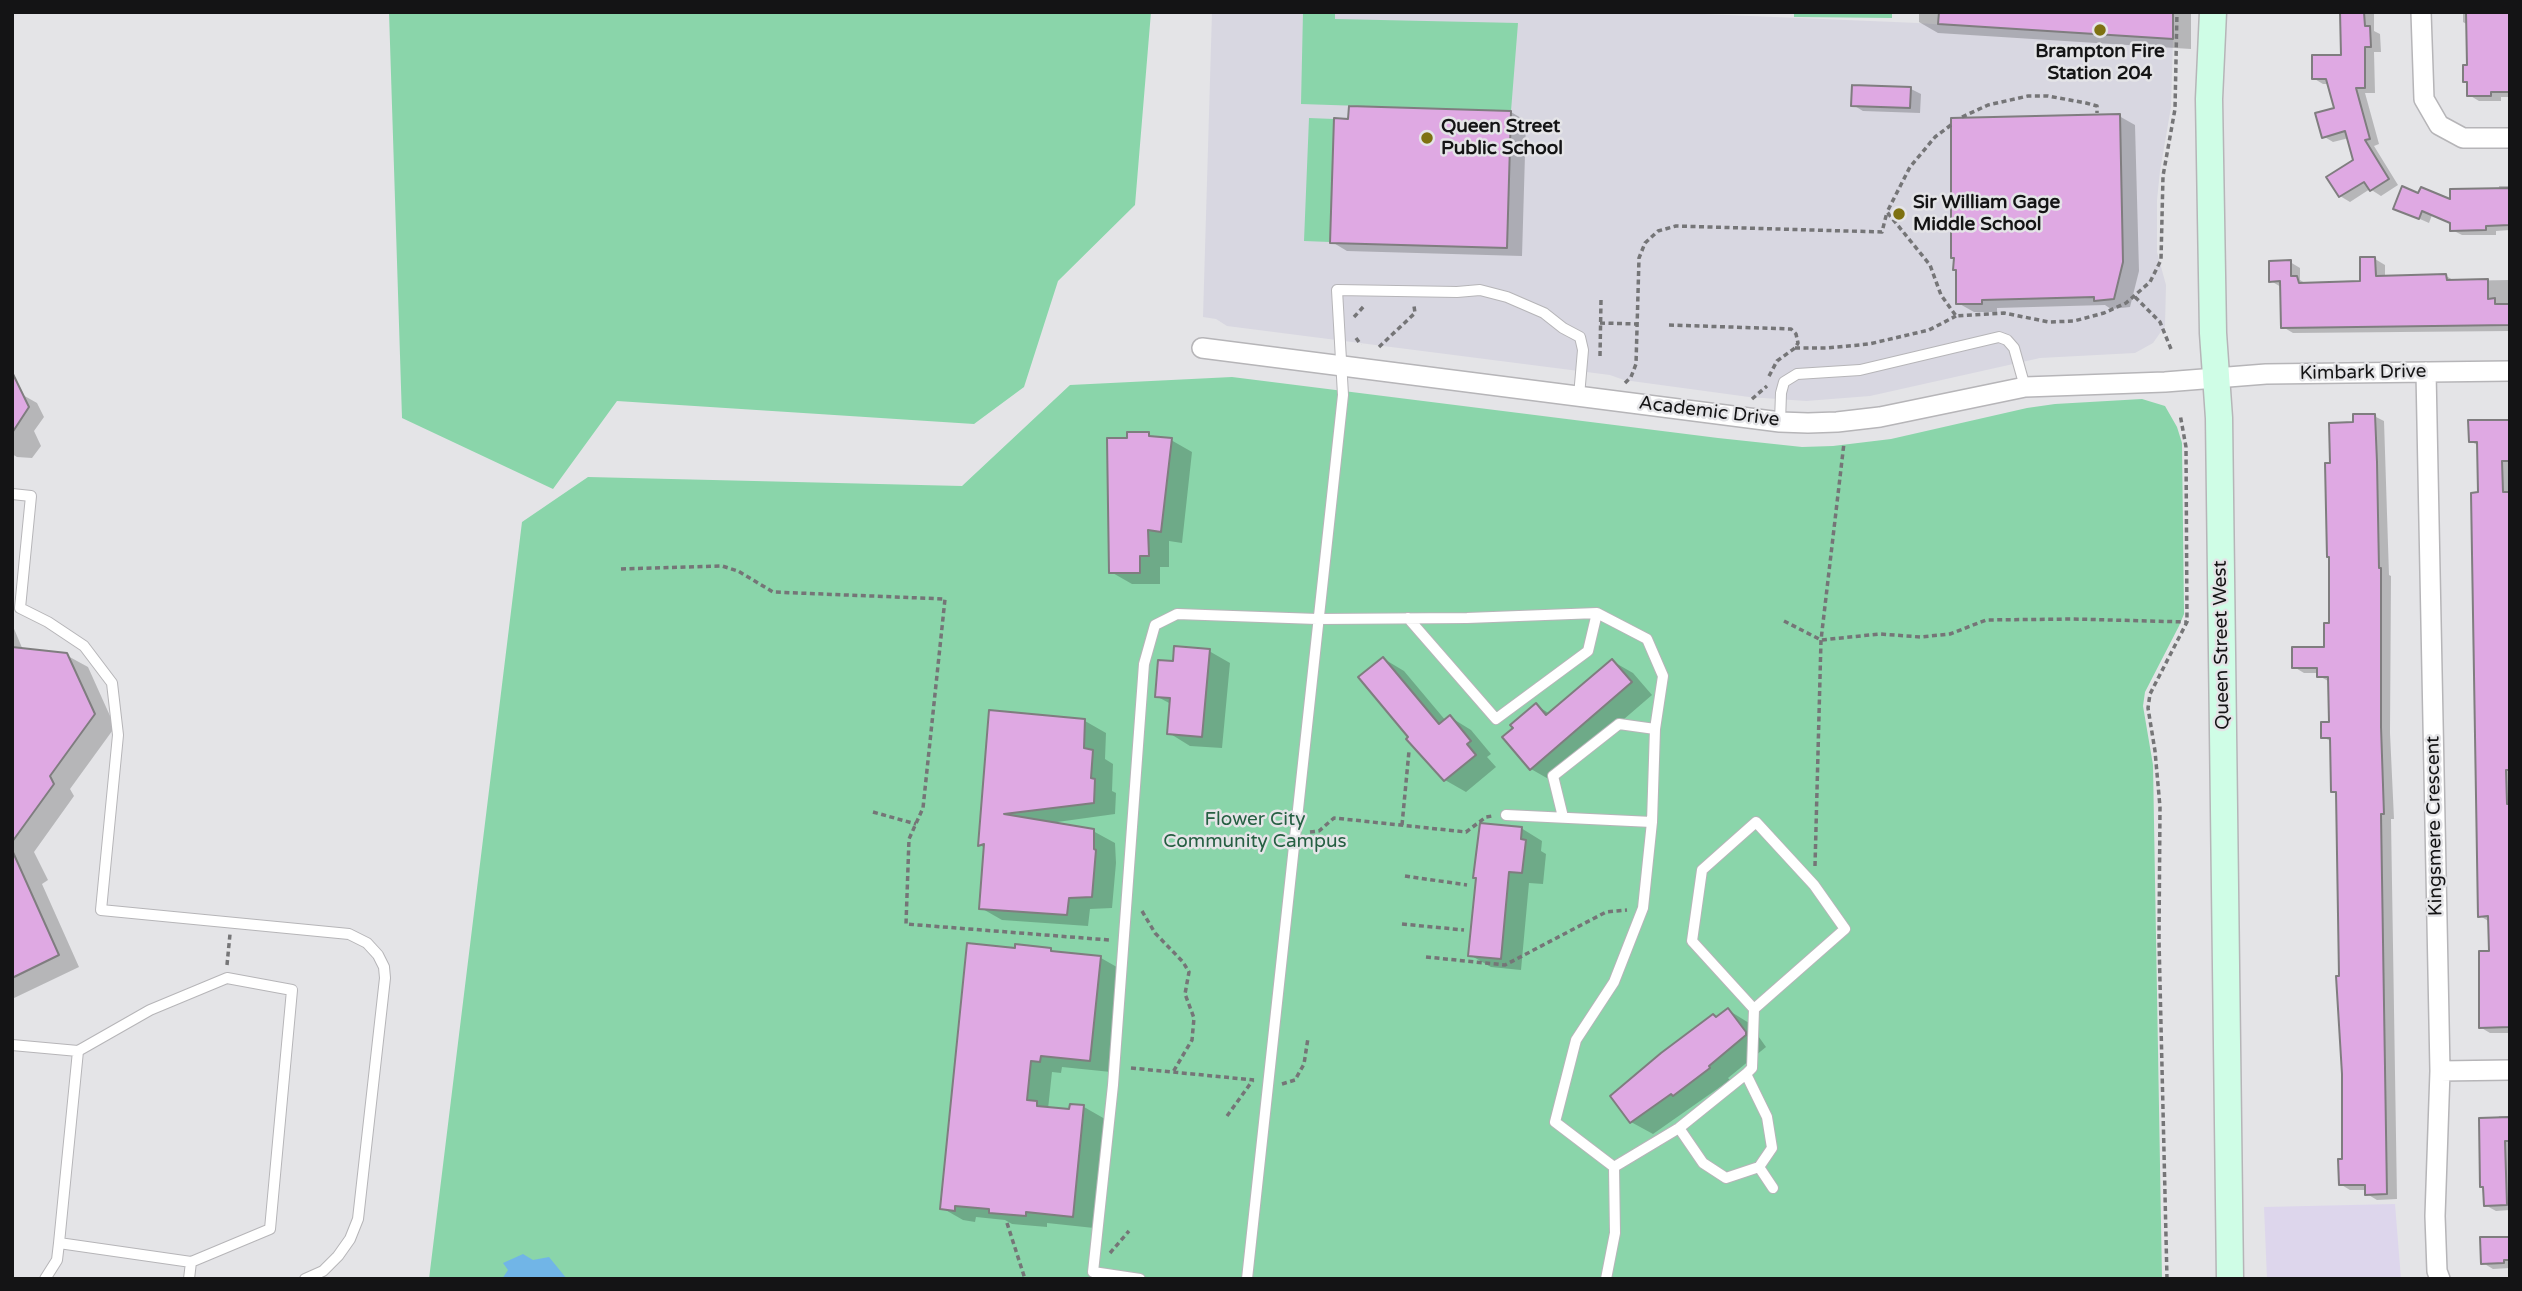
<!DOCTYPE html>
<style>
body{margin:0}
#map{position:relative;width:2522px;height:1291px;overflow:hidden;background:#e4e4e7;font-family:"Varela Round",sans-serif}
canvas{display:block}
.frame{position:absolute;inset:0;border:14px solid #141415;pointer-events:none}
</style>
<div id="map">
<canvas width="2522" height="1291"></canvas>
<div class="frame"></div>
</div>
<script>
const ctx = document.querySelector('canvas').getContext('2d');
ctx.lineJoin = 'round';
function fillPath(path, color) {
  ctx.fillStyle = color;
  ctx.fill(path, 'evenodd');
}
function toPath(rows) {
  const path = new Path2D();
  for (const r of rows) {
    path.moveTo(r[0], r[1]);
    for (let i = 2; i < r.length; i += 2) path.lineTo(r[i], r[i + 1]);
  }
  return path;
}
function strokePath(path, color, width, dash) {
  ctx.strokeStyle = color;
  ctx.lineWidth = width;
  ctx.lineCap = dash ? 'butt' : 'round';
  ctx.setLineDash(dash || []);
  ctx.stroke(path);
}
function label(font, color, halo, rows, align = 'center') {
  ctx.font = font + ' "Varela Round",sans-serif';
  ctx.lineWidth = 5;
  ctx.setLineDash([]);
  ctx.textBaseline = 'middle';
  ctx.strokeStyle = halo;
  ctx.fillStyle = color;
  for (const [text, x, y, turn = 0] of rows) {
    ctx.save();
    ctx.translate(x, y);
    ctx.rotate((+turn || 0) * Math.PI / 180);
    ctx.textAlign = isNaN(turn) ? turn : align;
    if (halo) ctx.strokeText(text, 0, 0);
    ctx.fillText(text, 0, 0);
    ctx.restore();
  }
}
fillPath(toPath([
 [2395,1204,2401,1279,2267,1279,2264,1207]
]), '#ddd6ec');
fillPath(toPath([
 [1212,12,1655,12,1918,23,2173,39,2171,107,2160,171,2157,200,2157,252,2166,285,2165,326,2153,343,2135,353,2040,358,1870,396,1806,401,1749,397,1624,380,1610,375,1227,326,1216,319,1203,317]
]), '#d8d7e1');
fillPath(toPath([
 [389,12,1151,12,1135,205,1058,281,1024,387,974,424,617,401,553,489,402,418],
 [1303,12,1335,12,1335,19,1518,23,1511,111,1301,104],
 [1794,12,1892,12,1892,18,1794,17],
 [1309,118,1334,119,1330,242,1304,241],
 [1232,377,1718,438,1802,447,1833,446,1891,439,2027,408,2055,404,2142,399,2165,406,2177,427,2182,443,2184,614,2179,626,2145,692,2143,706,2153,765,2162,1279,429,1279,522,522,588,477,962,486,1070,385]
]), '#8ad5aa');
fillPath(toPath([
 [523,1254,533,1260,549,1257,567,1279,502,1279,508,1270,503,1263]
]), '#71b5e7');
fillPath(toPath([
 [1919,12,2191,12,2191,49,1938,33,1919,22],
 [2341,12,2374,12,2374,31,2380,34,2381,52,2374,52,2375,93,2365,93,2379,144,2374,146,2398,185,2381,196,2370,189,2350,202,2340,196,2355,161,2349,138,2333,142,2323,136,2336,109,2329,84,2323,84,2313,78,2343,56],
 [2463,12,2510,12,2510,97,2501,97,2501,101,2479,101,2469,95,2469,84,2465,81,2468,66,2468,25,2463,22],
 [1854,87,1911,89,1921,94,1920,113,1863,111,1853,105],
 [1511,112,1526,121,1522,256,1347,251,1332,242],
 [2119,116,2135,125,2139,271,2130,307,2111,309,2105,305,1997,308,1997,312,1974,312,1958,303],
 [2499,186,2510,186,2510,230,2496,231,2496,235,2462,235,2452,230,2452,223,2432,215,2429,223,2395,208,2419,195,2452,202,2499,190],
 [2375,259,2385,265,2385,278,2446,276,2455,281,2510,280,2510,331,2293,333,2283,327,2281,287,2271,281,2290,262,2300,268,2300,280,2308,285,2362,283],
 [12,393,21,394,37,403,44,417,34,431,41,446,32,458,17,457,12,454],
 [2374,416,2384,421,2389,575,2391,576,2390,733,2394,819,2391,819,2397,1199,2377,1200,2367,1194,2367,1190,2350,1190,2340,1184,2343,1161,2343,1073,2338,794,2333,791,2332,742,2323,737,2331,724,2330,682,2319,676,2319,673,2304,673,2294,667,2326,649,2331,625,2332,465,2355,424],
 [2510,421,2510,1033,2490,1033,2480,1027,2490,952,2490,922,2480,916,2480,494,2479,446,2470,441],
 [1148,434,1157,439,1171,440,1192,452,1182,543,1169,541,1169,567,1160,567,1160,584,1132,584,1111,572,1129,440],
 [12,624,23,650,66,655,88,667,115,727,70,789,74,796,34,852,48,880,42,884,79,967,12,999],
 [1209,651,1230,663,1222,748,1190,746,1169,733,1171,704,1156,696,1174,663],
 [1384,659,1404,671,1446,721,1450,717,1471,730,1491,754,1487,757,1496,767,1466,792,1445,780],
 [1612,661,1633,673,1652,695,1552,781,1531,769,1505,737,1536,705,1550,714],
 [991,712,1085,721,1106,733,1105,759,1113,764,1112,791,1116,793,1115,814,1050,823,1093,831,1115,843,1116,863,1112,908,1090,909,1088,926,1002,920,981,908,985,848,980,845],
 [1521,828,1542,841,1541,851,1546,854,1543,884,1529,883,1521,970,1491,967,1470,955,1477,879],
 [1050,949,1058,954,1101,958,1122,970,1111,1072,1062,1067,1061,1073,1052,1072,1048,1109,1071,1111,1084,1107,1105,1119,1094,1228,1047,1223,1047,1227,1012,1224,1005,1220,976,1217,975,1222,963,1220,942,1208,1016,950],
 [1728,1010,1749,1023,1766,1047,1728,1078,1730,1080,1653,1134,1631,1122,1717,1018],
 [2499,1116,2510,1116,2510,1210,2496,1211,2485,1205,2485,1188,2482,1186],
 [2510,1238,2510,1268,2493,1269,2483,1263]
]), '#0003');
const building = toPath([
 [1939,12,2173,12,2173,39,1938,24,1939,12],
 [2340,12,2364,12,2365,26,2370,26,2371,47,2365,47,2365,88,2356,88,2370,139,2365,140,2389,179,2370,191,2364,182,2339,197,2326,177,2353,160,2345,131,2322,138,2315,113,2334,108,2326,79,2312,79,2312,55,2341,55,2340,12],
 [2466,12,2510,12,2510,92,2491,92,2491,96,2467,96,2467,82,2463,82,2463,65,2467,65,2466,12],
 [1852,85,1911,87,1910,108,1851,106,1852,85],
 [1349,106,1511,111,1507,248,1330,243,1334,118,1348,119,1349,106],
 [2120,114,2123,262,2114,299,2094,301,2094,297,1982,300,1982,304,1956,304,1956,270,1953,270,1954,258,1951,258,1951,118,2120,114],
 [2402,186,2418,193,2421,187,2450,199,2450,189,2510,188,2510,225,2486,226,2486,230,2450,231,2450,223,2422,211,2419,219,2393,209,2402,186],
 [2360,257,2375,257,2376,276,2446,274,2447,280,2488,279,2488,299,2495,298,2495,304,2510,304,2510,325,2281,328,2280,281,2269,282,2269,261,2291,260,2291,276,2297,276,2299,283,2360,281,2360,257],
 [12,372,29,407,12,433,12,372],
 [2353,414,2375,414,2377,462,2379,568,2381,568,2381,727,2384,814,2381,814,2387,1194,2365,1195,2365,1185,2339,1185,2338,1159,2342,1159,2342,1074,2336,976,2339,976,2336,792,2331,792,2330,738,2321,738,2321,722,2329,722,2328,677,2317,677,2317,668,2292,668,2292,647,2324,647,2324,623,2329,623,2329,557,2327,557,2325,463,2330,463,2329,423,2353,422,2353,414],
 [2468,420,2510,420,2510,461,2502,461,2503,492,2510,492,2510,770,2506,770,2507,804,2510,804,2510,1027,2479,1028,2479,951,2489,951,2488,916,2478,917,2471,493,2478,492,2477,442,2469,442,2468,420],
 [1127,432,1149,432,1149,436,1172,438,1161,532,1148,530,1149,556,1140,556,1140,573,1109,573,1107,438,1127,438,1127,432],
 [1174,646,1210,649,1202,737,1167,734,1170,698,1155,697,1158,660,1173,661,1174,646],
 [12,647,67,653,95,714,50,776,54,784,12,842,12,647],
 [1383,657,1439,724,1450,715,1471,741,1467,744,1476,755,1444,781,1406,739,1408,737,1358,677,1383,657],
 [1612,659,1632,682,1530,770,1502,737,1513,728,1510,725,1536,703,1546,715,1612,659],
 [989,710,1085,719,1084,748,1093,750,1091,778,1095,779,1094,803,1004,814,1094,829,1094,849,1096,850,1092,897,1069,898,1067,915,979,909,984,844,978,846,989,710],
 [1480,823,1522,827,1521,839,1526,840,1522,873,1509,872,1501,959,1468,956,1476,878,1473,878,1480,823],
 [12,850,59,955,12,978,12,850],
 [967,943,1015,948,1015,944,1051,948,1051,951,1101,956,1090,1061,1041,1056,1040,1062,1031,1061,1027,1100,1037,1101,1037,1106,1069,1109,1070,1104,1084,1105,1073,1217,1026,1212,1026,1216,989,1213,989,1209,955,1206,955,1211,940,1209,967,943],
 [1728,1008,1746,1032,1746,1035,1709,1066,1710,1068,1673,1096,1671,1094,1630,1123,1610,1096,1661,1053,1713,1014,1716,1017,1728,1008],
 [2510,1117,2510,1141,2505,1141,2507,1205,2484,1206,2483,1187,2480,1187,2479,1118,2510,1117],
 [2480,1237,2510,1237,2510,1260,2504,1260,2504,1263,2481,1264,2480,1237]
]);
fillPath(building, '#dfa9e3');
strokePath(building, '#7f7d7f', 2);
const lane = toPath([
 [1780,422,1781,393,1784,382,1797,374,1860,370,1999,337,2007,340,2014,348,2025,387],
 [12,494,31,496,20,608,48,622,84,646,112,683,118,735,101,910,349,934,367,943,378,955,384,967,385,978,358,1219,350,1239,338,1256,323,1271,305,1279],
 [1408,618,1496,719,1588,651,1597,613],
 [1506,815,1652,822],
 [1563,817,1553,776,1619,724,1655,729],
 [12,1045,78,1051,150,1010,227,978,292,990,270,1229,191,1262,59,1243,78,1051],
 [1746,1074,1767,1117,1772,1148,1759,1167,1773,1188],
 [1679,1128,1703,1163,1726,1178,1759,1167],
 [1614,1167,1679,1128,1746,1074,1752,1068,1754,1009,1845,929,1814,885,1756,822,1702,870,1692,941,1754,1009],
 [45,1279,57,1260,59,1243],
 [189,1279,191,1262],
 [1140,1279,1093,1272,1113,1085,1144,664,1155,625,1177,614,1317,619,1467,618,1597,613,1647,639,1663,676,1655,729,1652,822,1643,908,1614,982,1576,1040,1555,1122,1614,1167,1615,1233,1606,1279],
 [1247,1279,1343,395,1337,290,1457,292,1480,290,1507,297,1544,313,1563,328,1580,337,1583,350,1579,396]
]);
const street = toPath([
 [2421,12,2424,99,2439,125,2463,138,2510,138],
 [1202,348,1780,422,1808,423,1837,422,1880,417,2025,387,2165,382,2266,374,2510,371],
 [2426,372,2440,1071,2435,1216,2437,1271,2440,1279],
 [2440,1071,2510,1070]
]);
const secondary = toPath([
 [2213,12,2209,99,2213,333,2219,418,2230,1279]
]);
strokePath(lane, '#b6b5b8', 12);
strokePath(street, '#b6b5b8', 22);
strokePath(secondary, '#b6b5b8', 29);
strokePath(toPath([
 [1962,117,1988,105,2028,96,2048,96,2086,103,2097,106,2097,113],
 [1951,125,1935,137,1910,167,1887,212,1930,265,1941,295,1956,316,2004,313,2049,322,2074,321,2104,313,2126,303,2150,282,2161,260,2163,176,2175,109,2177,12],
 [2135,297,2160,322,2171,349],
 [1354,317,1365,305],
 [1600,323,1637,324],
 [1669,325,1791,329,1796,334,1798,343,1795,348,1777,361,1768,378],
 [1356,338,1361,345],
 [1379,347,1415,313,1414,306],
 [1795,348,1827,348,1869,344,1929,330,1956,316],
 [1600,356,1601,300],
 [1625,383,1631,377,1636,364,1639,258,1645,243,1658,231,1676,226,1882,232,1887,212],
 [1752,399,1767,386],
 [621,569,722,566,738,571,773,592,945,599,923,808,909,839,906,924,1109,940],
 [1784,621,1821,640,1880,634,1920,637,1950,634,1986,620,2073,619,2187,622],
 [873,812,916,824],
 [1402,825,1409,751],
 [1310,832,1319,831,1334,818,1466,832,1486,817,1492,816],
 [1815,866,1821,640,1844,443],
 [1405,876,1467,885],
 [1142,911,1155,933,1183,962,1189,972,1185,994,1194,1018,1192,1040,1173,1072],
 [1402,924,1464,930],
 [1426,957,1505,965,1606,912,1627,910],
 [227,965,230,934],
 [1131,1068,1254,1080],
 [1282,1084,1295,1080,1304,1064,1308,1038],
 [1227,1116,1253,1080],
 [1007,1223,1025,1279],
 [1110,1253,1129,1231],
 [2167,1279,2159,940,2160,807,2155,751,2148,708,2150,694,2187,622,2186,447,2180,414]
]), '#757577', 3.5, [5, 3.5]);
strokePath(lane, '#fff', 10);
strokePath(street, '#fff', 19);
strokePath(secondary, '#cffde6', 26);
for (const [x, y, r, color] of [
 [2100,30,7,"#7e7111"],
 [1427,138,7,"#7e7111"],
 [1899,214,7,"#7e7111"]
]) {
  const dot = new Path2D();
  dot.arc(x, y, r, 0, 2 * Math.PI);
  ctx.fillStyle = color;
  ctx.fill(dot);
  strokePath(dot, '#e4e4e7', 2.5);
}
label('bold 19px', '#141415', '#e4e4e7', [
 ["Brampton Fire",2100,52,"center"],
 ["Station 204",2100,74,"center"],
 ["Queen Street",1441,127],
 ["Public School",1441,149],
 ["Sir William Gage",1913,203],
 ["Middle School",1913,225]
], 'left');
label('19px', '#141415', '#e4e4e7', [
 ["Kimbark Drive",2363,373,-1],
 ["Academic Drive",1709,412,7],
 ["Queen Street West",2222,645,-91],
 ["Kingsmere Crescent",2435,826,-91]
]);
label('19px', '#255f42', '#e4e4e7', [
 ["Flower City",1255,820],
 ["Community Campus",1255,842]
]);
</script>
